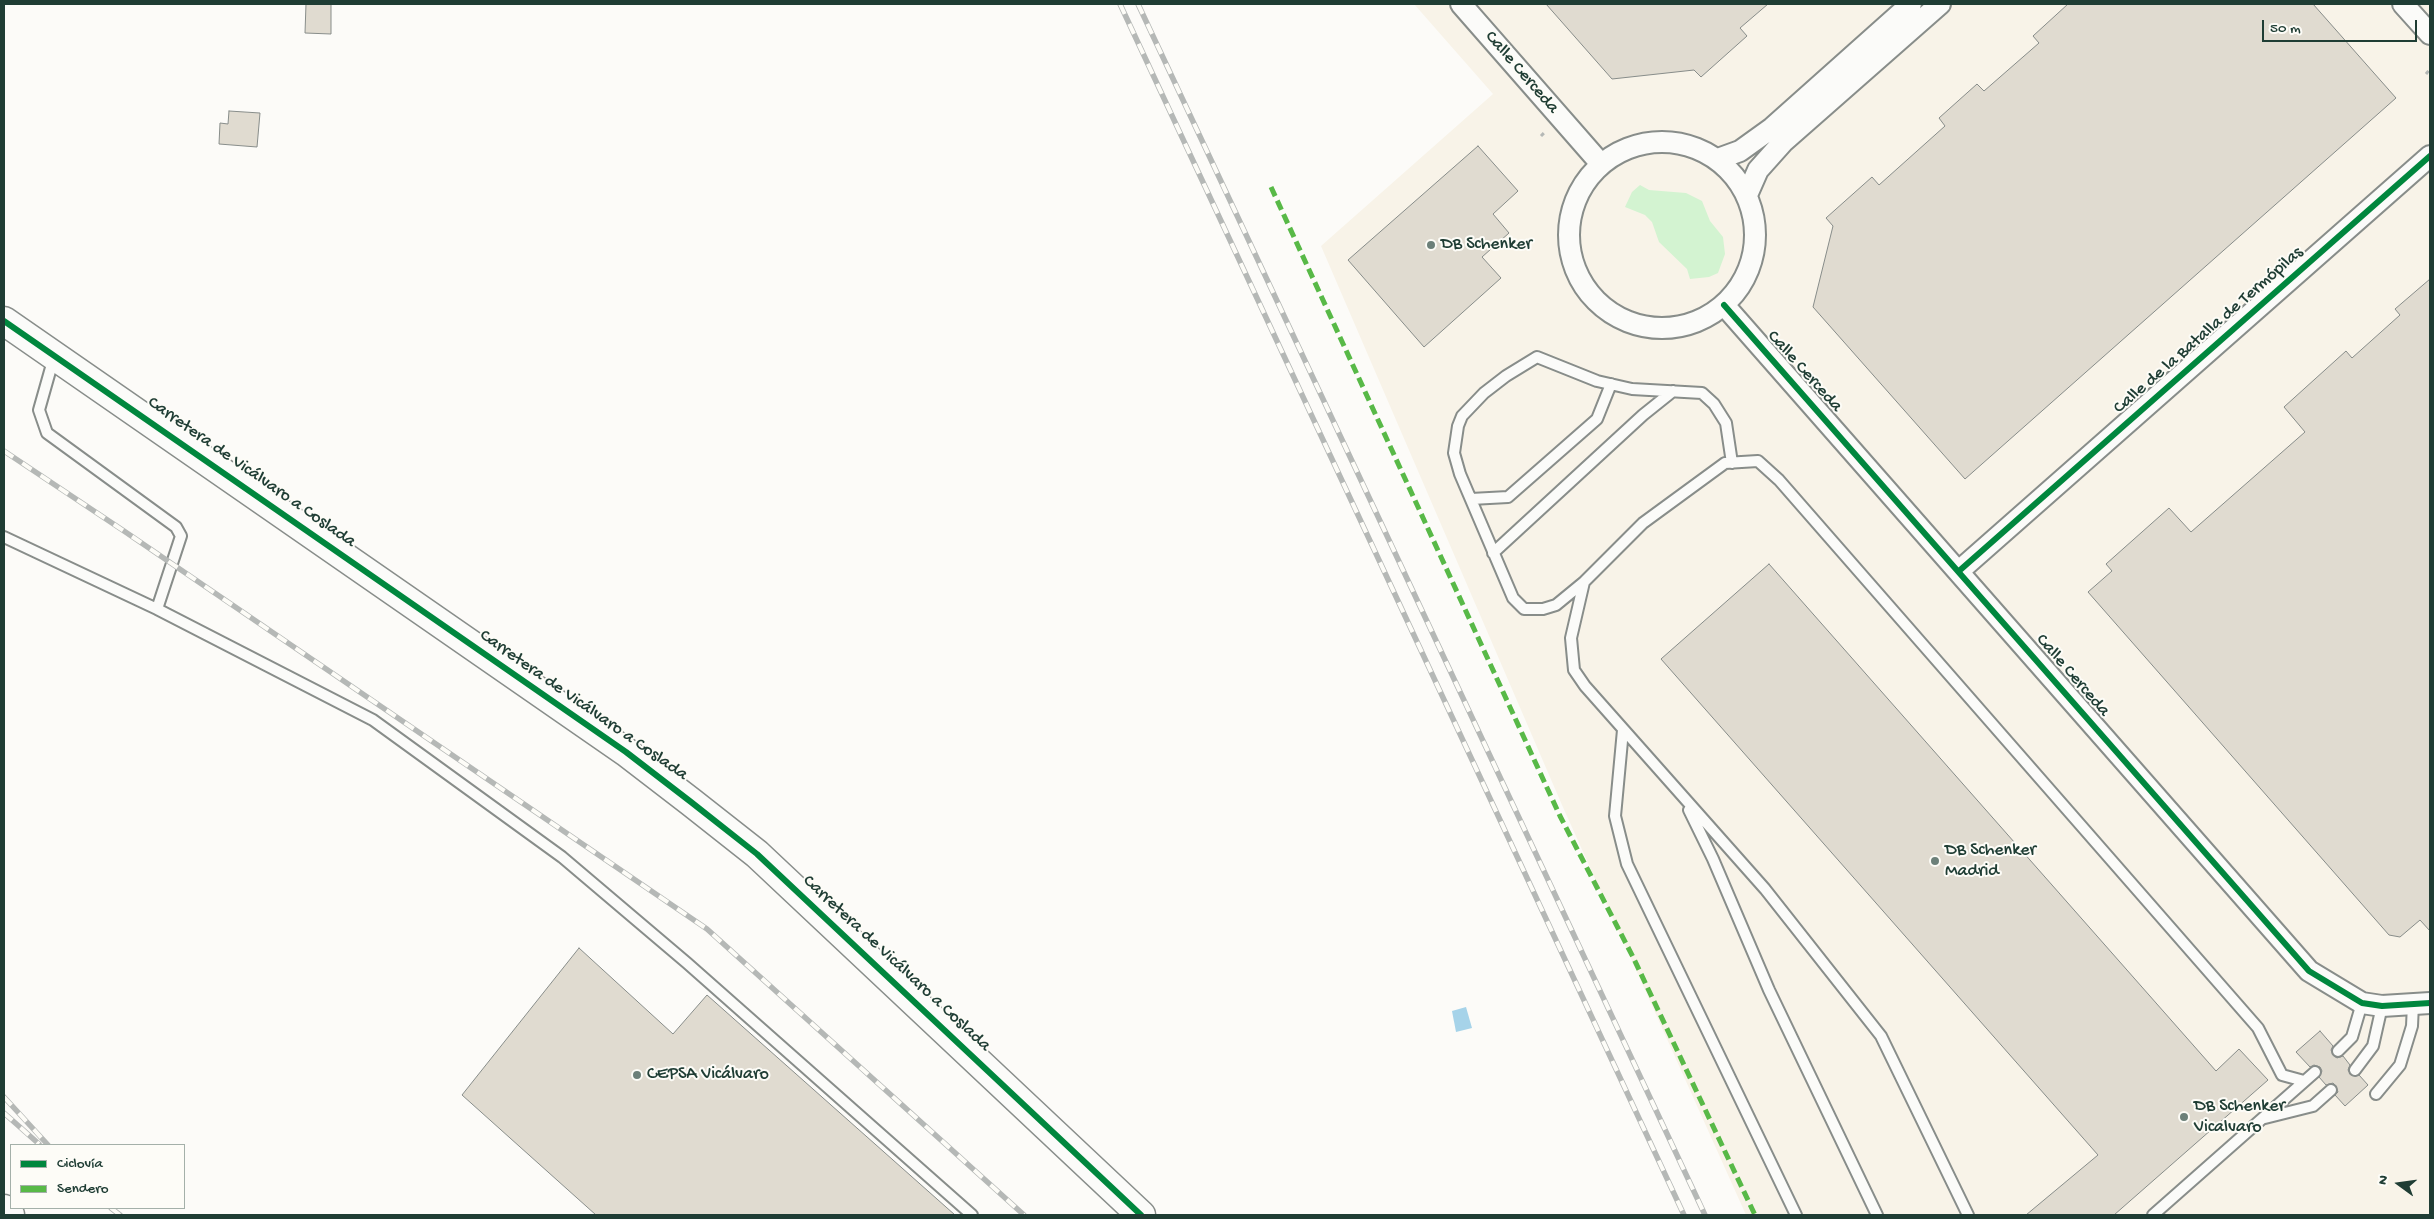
<!DOCTYPE html>
<meta charset="utf-8">
<style>
body{margin:0}
#map{position:relative;width:2434px;height:1219px;overflow:hidden;background:#fcfbf8;font-family:"Gochi Hand",sans-serif}
canvas{display:block}
.frame{position:absolute;inset:0;border:5px solid #1f3d34;pointer-events:none}
.legend{position:absolute;left:10px;top:1144px;width:175px;height:65px;box-sizing:border-box;background:#fdfcf7;border:1px solid #a4b0a9;margin:0;padding:6px 9px;list-style:none;font-size:15px;color:#1f3d34}
.legend li{display:flex;align-items:center;gap:10px;height:25px}
.legend b{width:25px;border:1px solid #a4b0a9}
.north{position:absolute;left:2374px;top:1159px;width:50px;height:50px;-webkit-text-stroke:4px #fdfcf7;paint-order:stroke;rotate:284deg;font-size:14px;font-weight:700;line-height:20px;text-align:center;color:#1f3d34}
.north::after{content:'';display:block;margin:auto;width:18px;height:22px;background:#1f3d34;clip-path:polygon(50% 0,100% 100%,50% 72%,0 100%)}
.scale{position:absolute;left:2262px;top:20px;width:155px;height:22px;box-sizing:border-box;border:2px solid #1f3d34;border-top:0;padding-left:6px;font-size:15px;line-height:18px;white-space:nowrap;color:#1f3d34;-webkit-text-stroke:4px #fdfcf7;paint-order:stroke}
</style>
<div id="map">
<canvas width="2434" height="1219"></canvas>
<div class="frame"></div>
<ul class="legend">
<li><b style="height:6px;background:#00873e"></b>Ciclovía</li>
<li><b style="height:6px;background:#58b947"></b>Sendero</li>
</ul>
<div class="north">N</div>
<div class="scale">50 m</div>
</div>
<script>
const ctx = document.querySelector('canvas').getContext('2d');
ctx.lineJoin = 'round';
function fillPath(path, color) {
  ctx.fillStyle = color;
  ctx.fill(path, 'evenodd');
}
function toPath(rows) {
  const path = new Path2D();
  for (const r of rows) {
    if (r.length === 3) {
      path.moveTo(r[0] + r[2], r[1]);
      path.arc(r[0], r[1], r[2], 0, 2 * Math.PI);
      continue;
    }
    path.moveTo(r[0], r[1]);
    for (let i = 2; i < r.length; i += 2) path.lineTo(r[i], r[i + 1]);
  }
  return path;
}
function strokePath(path, color, width, dash) {
  ctx.strokeStyle = color;
  ctx.lineWidth = width;
  ctx.lineCap = dash ? 'butt' : 'round';
  ctx.setLineDash(dash || []);
  ctx.stroke(path);
}
function label(font, color, halo, rows, align = 'center') {
  ctx.font = font + ' "Gochi Hand",sans-serif';
  ctx.lineWidth = 4;
  ctx.setLineDash([]);
  ctx.textBaseline = 'middle';
  ctx.strokeStyle = halo;
  ctx.fillStyle = color;
  for (const [text, x, y, turn = 0] of rows) {
    ctx.save();
    ctx.translate(x, y);
    ctx.rotate((+turn || 0) * Math.PI / 180);
    ctx.textAlign = isNaN(turn) ? turn : align;
    if (halo) ctx.strokeText(text, 0, 0);
    ctx.fillText(text, 0, 0);
    ctx.restore();
  }
}
fillPath(toPath([
 [1414,4,2430,4,2430,1215,1746,1215,1562,805,1321,246,1493,94]
]), '#f8f3e8');
fillPath(toPath([
 [1640,185,1649,190,1686,193,1702,201,1710,221,1723,237,1725,254,1718,273,1709,277,1690,279,1687,269,1659,242,1652,222,1645,215,1625,207,1632,192]
]), '#d3f3d1');
fillPath(toPath([
 [1466,1007,1472,1028,1456,1032,1452,1011]
]), '#a6d3e9');
const building = toPath([
 [306,4,331,4,331,34,305,33,306,4],
 [1546,4,1768,4,1740,28,1747,36,1701,77,1694,70,1612,79,1546,4],
 [2068,4,2313,4,2396,98,1965,479,1813,307,1833,226,1826,218,1872,177,1879,185,1945,126,1939,118,1977,84,1984,91,2039,43,2033,36,2068,4],
 [229,111,260,113,257,147,219,144,220,123,228,124,229,111],
 [1478,146,1518,191,1493,214,1509,233,1482,257,1501,278,1424,347,1348,260,1478,146],
 [2430,279,2430,931,2420,920,2400,937,2389,935,2088,592,2112,571,2106,564,2169,508,2191,532,2305,432,2284,407,2346,351,2352,358,2400,315,2395,309,2430,279],
 [1769,564,2216,1071,2239,1049,2268,1080,2114,1215,2026,1215,2098,1155,1661,659,1769,564],
 [579,948,673,1034,707,995,955,1215,596,1215,462,1095,579,948],
 [2320,1031,2333,1046,2331,1050,2333,1055,2337,1058,2343,1056,2350,1065,2348,1070,2351,1075,2359,1075,2368,1085,2345,1106,2335,1095,2338,1092,2336,1086,2333,1083,2326,1085,2319,1077,2322,1071,2320,1067,2314,1065,2310,1067,2296,1052,2320,1031]
]);
fillPath(building, '#e0dbd0');
strokePath(building, '#888d8a', 1);
const lane = toPath([
 [54,357,39,410,47,433,176,527,181,536,157,609],
 [1471,499,1508,497,1597,419,1611,384],
 [4,537,157,609,373,720,562,857,687,963,972,1215],
 [1493,553,1643,415,1673,391],
 [1584,582,1556,605,1543,609,1524,609,1513,598,1460,474,1454,453,1458,426,1462,416,1484,393,1506,376,1537,357,1597,381,1632,389,1702,393,1714,404,1726,423,1732,463],
 [1623,730,1615,816,1627,864,1796,1215],
 [1689,810,1713,859,1769,990,1877,1215],
 [2338,1051,2352,1037,2362,1003],
 [2355,1070,2373,1046,2382,1006],
 [2376,1094,2400,1065,2412,1026,2413,1004],
 [2265,1118,2313,1106,2331,1090],
 [1968,1215,1881,1036,1765,889,1585,686,1574,670,1571,638,1584,582,1643,523,1725,463,1758,461,1779,480,2258,1028,2282,1075,2304,1081],
 [2153,1215,2315,1072]
]);
const street = toPath([
 [1461,4,1601,164],
 [2403,4,2430,34],
 [1662,235,93],
 [1718,159,1740,151,1772,128,1911,4],
 [1747,195,1758,170,1783,142,1940,4],
 [1724,305,2309,971,2362,1003,2382,1006,2430,1003],
 [1959,571,2430,156]
]);
const secondary = toPath([
 [4,321,626,752,691,802,757,854,1141,1215],
 [4,1209,10,1215]
]);
strokePath(lane, '#888d8a', 14);
strokePath(street, '#888d8a', 24);
strokePath(secondary, '#888d8a', 31);
strokePath(toPath([
 [2426,74,2430,69],
 [1541,136,1546,131]
]), '#b5b8b6', 3, [4, 4]);
strokePath(lane, '#fbfbf9', 10);
strokePath(street, '#fbfbf9', 20);
strokePath(secondary, '#fbfbf9', 28);
const rail = toPath([
 [1120,4,1684,1215],
 [1138,4,1705,1215],
 [4,451,124,531,707,929,1024,1215],
 [4,1097,48,1145],
 [4,1113,39,1144],
 [111,1208,120,1215]
]);
strokePath(rail, '#b5b8b6', 5.5);
strokePath(rail, '#fdfcf7', 4, [11]);
strokePath(toPath([
 [1271,187,1560,816,1633,957,1755,1215]
]), '#58b947', 5, [10, 5]);
strokePath(toPath([
 [1724,305,2309,971,2362,1003,2382,1006,2430,1003],
 [4,321,626,752,691,802,757,854,1141,1215],
 [1959,571,2430,156]
]), '#00873e', 6);
for (const [x, y, r, color] of [
 [1431,245,5,"#6c8079"],
 [1935,861,5,"#6c8079"],
 [637,1075,5,"#6c8079"],
 [2184,1117,5,"#6c8079"]
]) {
  const dot = new Path2D();
  dot.arc(x, y, r, 0, 2 * Math.PI);
  ctx.fillStyle = color;
  ctx.fill(dot);
  strokePath(dot, '#fdfcf7', 2);
}
label('18px', '#1f3d34', '#fdfcf7', [
 ["Calle Cerceda",1521,73,49],
 ["Calle de la Batalla de Termópilas",2209,331,-41],
 ["Calle Cerceda",1804,372,48],
 ["Carretera de Vicálvaro a Coslada",251,473,35],
 ["Calle Cerceda",2072,676,49],
 ["Carretera de Vicálvaro a Coslada",583,706,35],
 ["Carretera de Vicálvaro a Coslada",896,964,43]
]);
label('18px', '#1f3d34', '#fdfcf7', [
 ["DB Schenker",1441,245],
 ["DB Schenker",1945,851],
 ["Madrid",1945,872],
 ["CEPSA Vicálvaro",647,1075],
 ["DB Schenker",2194,1107],
 ["Vicalvaro",2194,1128]
], 'left');
</script>
